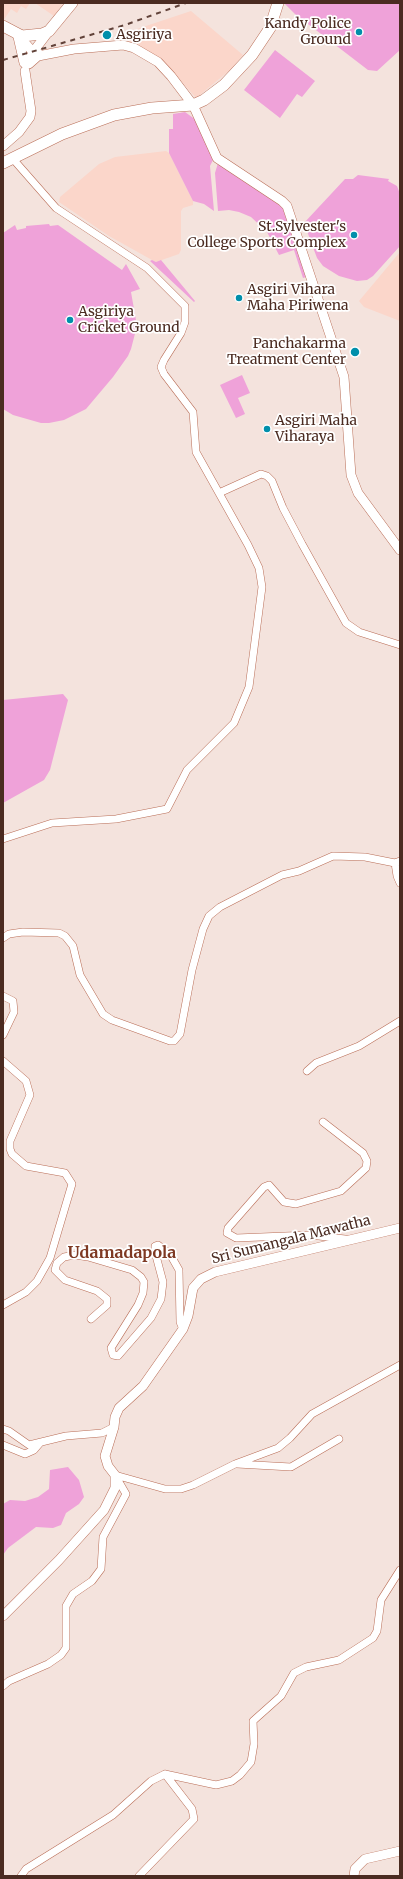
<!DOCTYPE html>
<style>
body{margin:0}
#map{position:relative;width:403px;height:1879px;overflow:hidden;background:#f4e3dd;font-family:Merriweather,serif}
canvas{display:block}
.frame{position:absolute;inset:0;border:4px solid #4b2b21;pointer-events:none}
</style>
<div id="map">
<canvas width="403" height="1879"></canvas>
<div class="frame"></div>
</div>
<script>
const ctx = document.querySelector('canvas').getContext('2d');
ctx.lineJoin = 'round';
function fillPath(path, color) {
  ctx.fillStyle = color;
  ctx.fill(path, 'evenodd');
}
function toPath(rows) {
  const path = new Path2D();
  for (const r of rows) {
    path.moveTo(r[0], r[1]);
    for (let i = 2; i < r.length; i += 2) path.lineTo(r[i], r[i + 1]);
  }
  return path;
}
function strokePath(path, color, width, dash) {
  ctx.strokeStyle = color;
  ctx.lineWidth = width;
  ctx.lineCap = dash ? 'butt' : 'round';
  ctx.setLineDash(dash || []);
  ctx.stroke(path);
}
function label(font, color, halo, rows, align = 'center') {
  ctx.font = font + ' Merriweather,serif';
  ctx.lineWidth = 3.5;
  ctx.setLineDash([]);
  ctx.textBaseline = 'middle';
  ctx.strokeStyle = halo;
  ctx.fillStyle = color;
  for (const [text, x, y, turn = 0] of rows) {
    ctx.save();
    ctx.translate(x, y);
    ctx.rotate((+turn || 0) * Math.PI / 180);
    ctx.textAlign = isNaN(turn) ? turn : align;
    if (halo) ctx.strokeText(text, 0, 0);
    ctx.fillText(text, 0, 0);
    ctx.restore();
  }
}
fillPath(toPath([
 [3,3,30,3,26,9,21,6,17,13,11,9,3,21],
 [35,3,63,3,54,16],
 [191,11,243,55,230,70,196,98,162,59,125,39,125,33],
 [166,151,169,153,193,201,193,205,183,208,181,211,181,250,179,254,156,262,152,260,109,236,59,202,60,197,99,164,115,157],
 [400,252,400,321,364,307,359,301]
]), '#fbd6ca');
fillPath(toPath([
 [284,3,400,3,400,50,377,71,368,70,295,14],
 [275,50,315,81,302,97,297,94,280,118,244,90],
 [185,112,196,120,214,158,210,166,214,211,204,204,193,201,169,153,169,129,173,129,173,114],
 [218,163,283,206,309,276,303,278,294,250,279,255,267,232,251,217,239,212,229,210,218,211,215,173],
 [358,175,389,179,388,181,397,186,400,194,400,246,373,276,367,280,357,281,339,276,323,266,317,258,304,223,345,179,353,179],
 [49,224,50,226,58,225,122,270,126,264,140,289,131,292,137,326,131,349,128,356,113,377,86,409,64,420,49,423,41,423,13,415,3,409,3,233,15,225,17,230,26,228,26,226],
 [152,260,156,262,161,260,195,301,194,302,150,261],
 [242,375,250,393,238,398,245,414,236,418,220,385],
 [63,694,68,700,50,770,44,780,3,803,3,700],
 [68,1467,79,1480,84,1497,79,1504,66,1513,61,1525,53,1528,36,1527,8,1548,3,1555,3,1504,10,1500,25,1501,38,1497,49,1489,50,1470]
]), '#efa2d9');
const minor = toPath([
 [219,493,261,474,267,476,272,481,283,508,302,544,346,623,359,632,400,645],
 [3,839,52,823,116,819,167,809,187,770,234,723,249,687,262,587,259,568,248,545,196,452,193,412,164,374,161,367,164,360,181,333,185,322,185,306,147,268,56,208,13,159],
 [395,863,397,876,400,883],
 [3,938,9,934,23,932,59,933,65,936,73,946,80,975,103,1014,112,1020,170,1041,174,1041,180,1034,192,970,203,929,209,916,220,907,282,875,299,871,333,856,365,857,395,863,400,861],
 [3,996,13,1001,14,1012,3,1035],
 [3,1061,26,1081,30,1095,10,1141,10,1149,12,1154,26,1166,65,1173,72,1184,50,1258,37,1281,26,1292,3,1305],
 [307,1071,316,1063,359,1046,400,1021],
 [323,1122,363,1153,367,1161,366,1168,341,1191,296,1204,284,1202,269,1185,264,1187,228,1228,227,1233,236,1238,310,1235,345,1239],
 [91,1319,107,1305,107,1299,97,1291,65,1280,55,1270,57,1263,64,1257,75,1255,88,1257,132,1270,141,1277,144,1282,143,1293,138,1305,111,1348,113,1355,118,1356,151,1318,161,1299,163,1282,155,1252,155,1246,158,1245,170,1254,179,1270,180,1322,183,1329],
 [3,1429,9,1431,29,1445,66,1436,102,1433,114,1427],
 [3,1445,25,1454,34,1450,40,1443],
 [237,1464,291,1467,339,1439],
 [115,1475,165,1489,181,1489,193,1485,235,1464,278,1448,290,1438,312,1414,400,1365],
 [3,1686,9,1681,48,1664,61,1655,66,1648,66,1606,73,1594,92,1581,101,1569,103,1537,126,1494,115,1475],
 [21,1876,26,1869,113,1815,151,1781,165,1774,216,1785,232,1781,240,1775,251,1762,254,1744,253,1721,281,1696,294,1673,306,1667,339,1660,373,1638,377,1631,381,1600,400,1570],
 [139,1876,194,1819,192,1809,165,1774]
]);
const tertiary = toPath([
 [17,34,33,52,38,53],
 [18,37,24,63],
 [28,63,33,52,49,31],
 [29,64,38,56,74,49,123,45,134,48,158,62,171,76,193,105,217,158,282,201,287,206,344,377,351,475,358,493,400,550],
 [3,146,19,132,30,117,31,111,25,71],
 [3,1616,59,1560,104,1510,115,1488,115,1475,108,1466,105,1456,114,1427,115,1417,119,1408,143,1386,183,1329,188,1316,193,1288,201,1279,215,1272,400,1228],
 [354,1876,355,1869,365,1859,400,1851]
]);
const primary = toPath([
 [3,26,22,36,42,34,49,31,72,3],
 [3,163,62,134,114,115,152,108,193,105,204,100,224,85,252,55,270,28,278,3]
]);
strokePath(minor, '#b96d56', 8);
strokePath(tertiary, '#b96d56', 10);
strokePath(primary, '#b96d56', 12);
strokePath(minor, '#fff', 7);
strokePath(tertiary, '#fff', 9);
strokePath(primary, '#fff', 11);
strokePath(toPath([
 [3,60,125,25,186,3]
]), '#614239', 2, [5, 5]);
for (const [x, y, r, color] of [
 [359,32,4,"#008fab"],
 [107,35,5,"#008fab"],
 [354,235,4,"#008fab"],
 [239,298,4,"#008fab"],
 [70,320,4,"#008fab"],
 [355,352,5,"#008fab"],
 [267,429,4,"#008fab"]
]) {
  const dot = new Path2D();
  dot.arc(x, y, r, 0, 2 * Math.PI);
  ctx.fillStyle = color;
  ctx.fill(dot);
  strokePath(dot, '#fff', 1.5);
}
label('14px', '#4b2b21', '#fff', [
 ["Kandy Police",351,24,"right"],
 ["Ground",351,40,"right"],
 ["Asgiriya",116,35],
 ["St.Sylvester's",346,227,"right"],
 ["College Sports Complex",346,243,"right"],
 ["Asgiri Vihara",247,290],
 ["Maha Piriwena",247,306],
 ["Asgiriya",78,312],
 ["Cricket Ground",78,328],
 ["Panchakarma",346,344,"right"],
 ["Treatment Center",346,360,"right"],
 ["Asgiri Maha",275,421],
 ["Viharaya",275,437]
], 'left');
label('14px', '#4b2b21', '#fff', [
 ["Sri Sumangala Mawatha",291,1240,-14]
]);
label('bold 16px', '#7e3923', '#fff', [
 ["Udamadapola",122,1253]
]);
</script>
